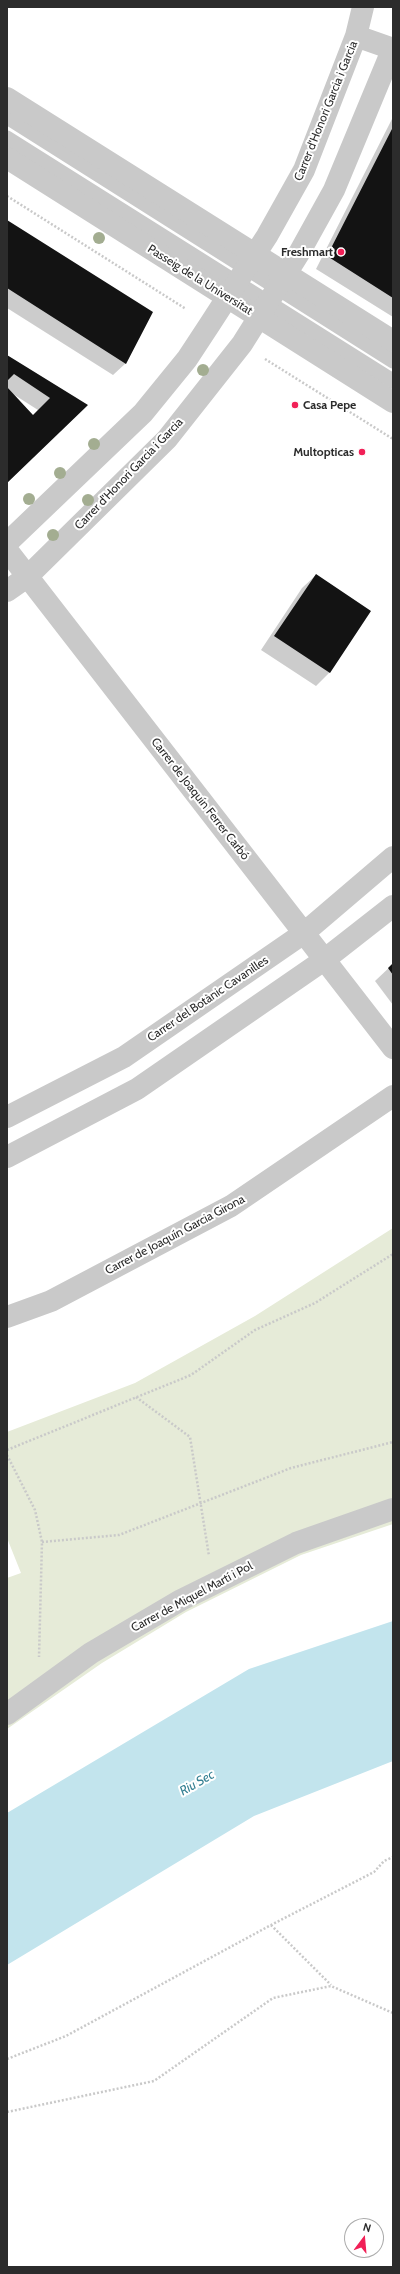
<!DOCTYPE html>
<meta charset="utf-8">
<style>
body{margin:0}
#map{position:relative;width:400px;height:2274px;overflow:hidden;background:#fff;font-family:Cabin,sans-serif}
canvas{display:block}
.frame{position:absolute;inset:0;border:8px solid #2c2c2c;pointer-events:none}
.north{position:absolute;left:344px;top:2218px;width:40px;height:40px;box-sizing:border-box;background:#fff;border:1px solid #ababab;border-radius:50%;rotate:16deg;font-size:11px;font-weight:700;line-height:16px;text-align:center;color:#2c2c2c}
.north::after{content:'';display:block;margin:auto;width:14px;height:18px;background:#f12057;clip-path:polygon(50% 0,100% 100%,50% 72%,0 100%)}
</style>
<div id="map">
<canvas width="400" height="2274"></canvas>
<div class="frame"></div>
<div class="north">N</div>
</div>
<script>
const ctx = document.querySelector('canvas').getContext('2d');
ctx.lineJoin = 'round';
function fillPath(path, color) {
  ctx.fillStyle = color;
  ctx.fill(path, 'evenodd');
}
function toPath(rows) {
  const path = new Path2D();
  for (const r of rows) {
    path.moveTo(r[0], r[1]);
    for (let i = 2; i < r.length; i += 2) path.lineTo(r[i], r[i + 1]);
  }
  return path;
}
function strokePath(path, color, width, dash) {
  ctx.strokeStyle = color;
  ctx.lineWidth = width;
  ctx.lineCap = dash ? 'butt' : 'round';
  ctx.setLineDash(dash || []);
  ctx.stroke(path);
}
function label(font, color, halo, rows, align = 'center') {
  ctx.font = font + ' Cabin,sans-serif';
  ctx.lineWidth = 4;
  ctx.setLineDash([]);
  ctx.textBaseline = 'middle';
  ctx.strokeStyle = halo;
  ctx.fillStyle = color;
  for (const [text, x, y, turn = 0] of rows) {
    ctx.save();
    ctx.translate(x, y);
    ctx.rotate((+turn || 0) * Math.PI / 180);
    ctx.textAlign = isNaN(turn) ? turn : align;
    if (halo) ctx.strokeText(text, 0, 0);
    ctx.fillText(text, 0, 0);
    ctx.restore();
  }
}
fillPath(toPath([
 [393,1228,393,1524,301,1555,186,1612,102,1663,7,1729,7,1578,21,1573,7,1538,7,1432,135,1383,255,1316]
]), '#e6ebd8');
fillPath(toPath([
 [393,1621,393,1761,254,1816,7,1965,7,1813,249,1669]
]), '#c2e4ed');
fillPath(toPath([
 [393,117,393,317,316,269],
 [7,222,126,363,113,375,7,308],
 [7,356,87,406,7,483],
 [13,394,38,410,33,416],
 [316,575,370,611,329,673,316,686,261,650,302,588],
 [393,964,393,1005,375,981]
]), '#0003');
fillPath(toPath([
 [393,127,393,298,327,256],
 [7,220,153,312,126,364,7,288],
 [7,355,88,405,7,483,7,387,33,415,50,398,14,374,7,381],
 [316,574,371,611,330,673,274,636],
 [393,963,393,975,388,968]
]), '#131313');
strokePath(toPath([
 [7,196,186,309],
 [265,359,393,439],
 [136,1397,190,1437,209,1556],
 [7,1450,191,1375,255,1330,315,1303,393,1254],
 [7,1455,35,1510,42,1542,39,1657],
 [42,1542,119,1535,291,1468,393,1442],
 [271,1925,331,1985],
 [7,2059,66,2036,271,1925,374,1872,384,1861,393,1857],
 [7,2112,154,2081,273,1998,331,1986,393,2013]
]), '#c9c9c9', 2.5, [2, 2]);
strokePath(toPath([
 [7,117,393,361],
 [7,138,393,381]
]), '#c9c9c9', 15);
strokePath(toPath([
 [7,1714,91,1653,181,1600,296,1543,393,1509]
]), '#c9c9c9', 22);
strokePath(toPath([
 [356,36,393,49],
 [7,98,393,341],
 [7,158,393,402],
 [7,543,143,413,187,359,210,324,267,236,304,170,356,36,363,7],
 [7,550,393,1048],
 [7,591,27,577,167,439,242,344,298,255,334,190,393,48],
 [7,1117,124,1057,304,933,393,857],
 [7,1157,137,1089,324,960,393,906],
 [7,1317,51,1301,231,1206,393,1096]
]), '#c9c9c9', 22);
ctx.fillStyle = '#a3ad91';
for (const [x, y] of [
 [99,238],
 [203,370],
 [94,444],
 [60,473],
 [29,499],
 [88,500],
 [53,535]
]) {
  ctx.beginPath();
  ctx.arc(x, y, 6, 0, 2 * Math.PI);
  ctx.fill();
}
for (const [x, y, r, color] of [
 [341,252,4,"#f12057"],
 [295,405,4,"#f12057"],
 [362,452,4,"#f12057"]
]) {
  const dot = new Path2D();
  dot.arc(x, y, r, 0, 2 * Math.PI);
  ctx.fillStyle = color;
  ctx.fill(dot);
  strokePath(dot, '#fff', 1.5);
}
label('12px', '#2c2c2c', '#fff', [
 ["Carrer d'Honori Garcia i Garcia",326,111,-68],
 ["Passeig de la Universitat",200,280,32],
 ["Carrer d'Honori Garcia i Garcia",129,474,-46],
 ["Carrer de Joaquín Ferrer Carbó",200,799,52],
 ["Carrer del Botànic Cavanilles",208,999,-34],
 ["Carrer de Joaquín Garcia Girona",175,1235,-28],
 ["Carrer de Miquel Martí i Pol",192,1597,-28]
]);
label('bold 12px', '#2c2c2c', '#fff', [
 ["Freshmart",333,252],
 ["Casa Pepe",303,405,"left"],
 ["Multopticas",354,452]
], 'right');
label('italic 13px', '#358093', '#fff', [
 ["Riu Sec",197,1783,-30]
]);
</script>
